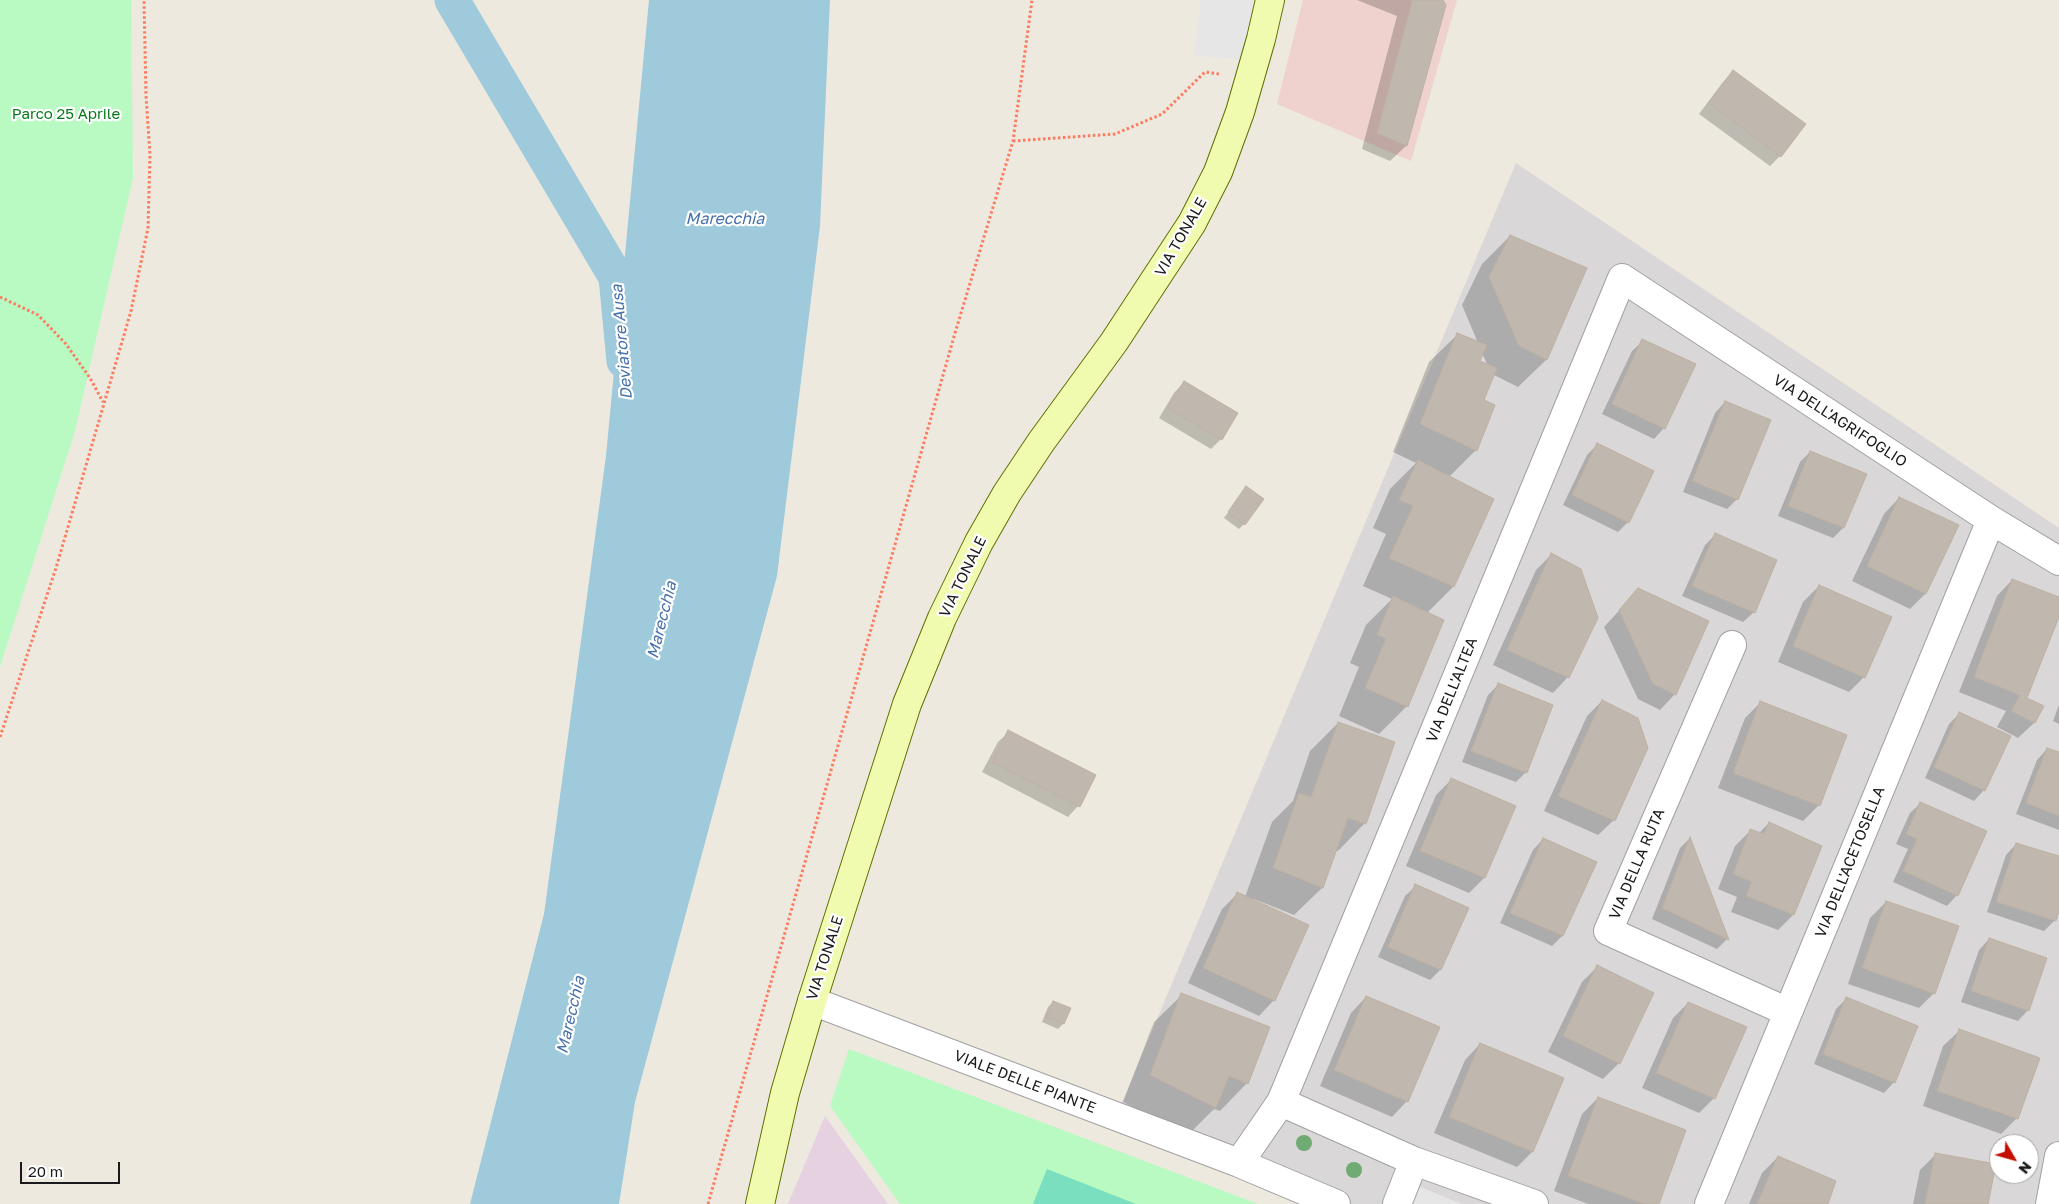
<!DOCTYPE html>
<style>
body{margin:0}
#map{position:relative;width:2059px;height:1204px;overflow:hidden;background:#ede9df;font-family:"Golos Text",sans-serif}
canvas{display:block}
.north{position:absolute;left:1989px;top:1134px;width:50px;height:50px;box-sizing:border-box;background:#fff;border:1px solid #a3a3a3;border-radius:50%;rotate:128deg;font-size:14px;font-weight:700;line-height:20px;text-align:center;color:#1a1a1a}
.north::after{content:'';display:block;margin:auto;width:18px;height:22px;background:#c50e00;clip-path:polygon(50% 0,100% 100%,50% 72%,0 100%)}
.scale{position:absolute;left:20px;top:1162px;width:100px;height:22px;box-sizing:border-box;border:2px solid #1a1a1a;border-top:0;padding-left:6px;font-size:15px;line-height:18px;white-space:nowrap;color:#1a1a1a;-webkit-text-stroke:4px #fff;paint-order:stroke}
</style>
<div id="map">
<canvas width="2059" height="1204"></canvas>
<div class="north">N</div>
<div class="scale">20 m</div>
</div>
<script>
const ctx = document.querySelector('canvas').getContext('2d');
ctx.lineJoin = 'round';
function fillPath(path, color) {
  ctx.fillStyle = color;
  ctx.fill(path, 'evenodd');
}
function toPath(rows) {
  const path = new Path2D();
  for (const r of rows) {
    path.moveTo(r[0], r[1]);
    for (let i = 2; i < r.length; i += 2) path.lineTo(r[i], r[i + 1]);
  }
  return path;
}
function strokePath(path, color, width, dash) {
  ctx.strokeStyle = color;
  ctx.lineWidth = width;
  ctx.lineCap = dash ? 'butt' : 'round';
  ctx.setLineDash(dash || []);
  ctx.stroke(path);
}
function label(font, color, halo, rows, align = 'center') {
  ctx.font = font + ' "Golos Text",sans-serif';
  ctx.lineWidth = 4.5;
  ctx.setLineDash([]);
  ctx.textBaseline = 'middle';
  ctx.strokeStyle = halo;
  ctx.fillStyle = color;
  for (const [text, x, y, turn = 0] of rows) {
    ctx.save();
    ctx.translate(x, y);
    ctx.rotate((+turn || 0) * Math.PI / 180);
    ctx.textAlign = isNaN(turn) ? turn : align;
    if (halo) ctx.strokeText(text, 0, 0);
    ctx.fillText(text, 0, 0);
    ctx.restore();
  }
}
fillPath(toPath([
 [1516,163,2059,528,2059,1204,1312,1204,1113,1124],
 [1999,1144,2029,1144,2029,1174,1999,1174]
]), '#d9d7d7');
fillPath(toPath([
 [1303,0,1457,0,1411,161,1277,104]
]), '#efd1cd');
fillPath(toPath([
 [825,1116,888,1204,788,1204]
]), '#e6d1e1');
fillPath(toPath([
 [0,0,131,0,133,178,75,431,0,667],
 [849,1049,1258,1204,900,1204,830,1106]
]), '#b9fac3');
fillPath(toPath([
 [1047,1169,1136,1204,1033,1204]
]), '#7adfbf');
fillPath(toPath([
 [1201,0,1253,0,1246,61,1194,55],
 [1420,1187,1462,1204,1413,1204]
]), '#e6e6e6');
fillPath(toPath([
 [649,0,830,0,820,226,777,576,635,1102,619,1204,470,1204,544,914,606,456]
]), '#9ecadc');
fillPath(toPath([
 [1357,0,1442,0,1445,5,1406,146,1390,161,1362,149,1397,16],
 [1733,72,1780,156,1770,166,1699,114,1723,82],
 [1510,236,1586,268,1546,360,1518,387,1492,374,1482,401,1476,450,1449,477,1453,587,1427,613,1407,706,1379,734,1339,716,1359,667,1350,663,1366,625,1392,599,1363,586,1386,534,1373,528,1390,489,1416,463,1393,452,1429,362,1457,335,1478,343,1462,305,1482,264],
 [1482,353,1488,366,1479,362],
 [1643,341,1664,428,1654,439,1602,414,1632,351],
 [1184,382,1221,439,1211,449,1159,418,1174,393],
 [1725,402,1737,499,1727,509,1683,492,1715,413],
 [1597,445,1628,522,1618,532,1563,505,1587,455],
 [1810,452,1843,528,1833,538,1778,516,1800,462],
 [1246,488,1244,524,1239,529,1224,518],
 [1899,498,1957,526,1925,594,1910,609,1852,581,1884,514],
 [1715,535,1754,612,1743,622,1682,596,1705,545],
 [1552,554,1568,677,1553,693,1493,665,1536,570],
 [2012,580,2059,599,2059,614,2026,698,2042,707,2034,723,2018,738,1997,727,2006,711,1959,692,1997,596],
 [1819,586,1864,677,1849,692,1778,662,1803,602],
 [1638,590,1675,694,1660,710,1638,699,1604,627],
 [1498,685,1526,772,1516,782,1462,762,1488,695],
 [1602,701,1614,820,1598,835,1544,811,1587,716],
 [1760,703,1819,805,1803,821,1718,788,1745,718],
 [2059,705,2059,724,2053,721],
 [1960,713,1984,790,1974,801,1925,778,1949,724],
 [1338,723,1365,823,1338,851,1335,850,1322,888,1294,915,1254,899,1274,1000,1259,1016,1188,983,1222,909,1237,894,1245,897,1272,822,1293,801,1310,751],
 [1009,732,1094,776,1078,806,1068,817,982,772,998,742],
 [2047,749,2059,754,2059,830,2016,814,2037,760],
 [1451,780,1514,806,1484,878,1469,893,1406,866,1436,795],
 [1921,803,1957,895,1947,906,1893,882,1908,849,1896,844,1910,813],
 [1769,823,1793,915,1778,930,1731,912,1737,897,1718,889,1735,846,1751,830,1759,833],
 [1543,839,1562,936,1552,946,1500,923,1533,850],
 [1689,839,1727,939,1717,949,1652,919,1680,848],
 [2016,844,2059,858,2059,907,2055,920,2044,931,1987,912,2006,855],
 [1416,886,1440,970,1430,980,1378,957,1405,896],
 [1886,902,1934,993,1919,1008,1848,984,1870,918],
 [1989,939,2028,1010,2018,1021,1961,1002,1979,950],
 [1597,967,1619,1063,1603,1079,1548,1052,1582,982],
 [1182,995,1247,1083,1220,1111,1214,1109,1188,1135,1123,1102,1154,1022],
 [1366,997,1407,1101,1392,1117,1320,1086,1351,1013],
 [1846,999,1894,1082,1884,1093,1814,1064,1836,1009],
 [1053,1002,1069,1009,1063,1024,1058,1029,1042,1022,1048,1007],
 [1688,1003,1714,1098,1699,1113,1642,1088,1673,1018],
 [1959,1031,2017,1118,2001,1134,1923,1106,1943,1046],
 [1480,1044,1532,1152,1517,1167,1434,1133,1465,1060],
 [1598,1098,1657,1204,1588,1204,1554,1191,1582,1114],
 [1936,1154,1987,1204,1913,1204,1920,1170],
 [1778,1157,1825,1204,1749,1204,1762,1173]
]), '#0003');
strokePath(toPath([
 [452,0,616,277,624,361]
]), '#9ecadc', 35);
const building = toPath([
 [1410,0,1443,0,1446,5,1407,146,1377,133,1412,1,1410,0],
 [1733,70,1806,124,1781,157,1709,103,1733,70],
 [1510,235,1587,268,1547,360,1519,346,1489,277,1510,235],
 [1457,333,1487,345,1480,361,1497,368,1484,400,1495,405,1477,451,1420,424,1457,333],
 [1642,339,1696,364,1665,429,1612,404,1642,339],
 [1184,381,1238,413,1222,440,1168,408,1184,381],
 [1725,401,1771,420,1738,500,1692,481,1725,401],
 [1597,443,1654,471,1629,523,1572,495,1597,443],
 [1810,451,1867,474,1844,528,1788,506,1810,451],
 [1418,460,1494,499,1454,587,1389,558,1413,506,1399,500,1418,460],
 [1246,486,1264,499,1245,525,1228,512,1246,486],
 [1899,497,1959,525,1926,594,1867,566,1899,497],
 [1715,533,1777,560,1755,613,1692,586,1715,533],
 [1551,553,1581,569,1598,618,1569,678,1507,650,1551,553],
 [2012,579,2059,597,2059,617,2027,698,2044,706,2035,723,2011,711,2020,695,1974,677,2012,579],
 [1819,585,1892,617,1865,678,1793,646,1819,585],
 [1638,588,1709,621,1676,695,1653,684,1619,610,1638,588],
 [1393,596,1444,620,1408,707,1365,688,1386,639,1377,635,1393,596],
 [1498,683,1553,705,1527,773,1471,751,1498,683],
 [1602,700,1638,718,1648,748,1615,821,1558,796,1602,700],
 [1760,701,1847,735,1820,806,1733,773,1760,701],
 [1959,712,2011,736,1985,791,1934,767,1959,712],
 [1338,722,1395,742,1366,824,1348,818,1323,888,1273,868,1299,793,1311,797,1338,722],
 [1008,730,1096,775,1080,807,992,762,1008,730],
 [2047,748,2059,752,2059,816,2026,803,2047,748],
 [1451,778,1516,806,1485,878,1420,851,1451,778],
 [1920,802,1987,831,1958,896,1903,871,1917,839,1906,834,1920,802],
 [1769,822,1822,846,1794,915,1746,896,1752,882,1733,874,1750,829,1764,834,1769,822],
 [1690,837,1729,940,1662,908,1690,837],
 [1543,838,1597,862,1563,936,1510,913,1543,838],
 [2016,843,2059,856,2059,911,2056,921,1996,902,2016,843],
 [1415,884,1469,908,1441,970,1388,947,1415,884],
 [1237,892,1309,925,1275,1001,1203,968,1237,892],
 [1886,901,1959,926,1935,994,1862,968,1886,901],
 [1989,938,2047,958,2029,1011,1971,991,1989,938],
 [1597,965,1654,993,1620,1064,1563,1036,1597,965],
 [1181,993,1270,1027,1248,1084,1229,1076,1216,1108,1150,1075,1181,993],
 [1366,996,1440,1027,1408,1102,1334,1070,1366,996],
 [1846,997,1918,1026,1895,1083,1823,1054,1846,997],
 [1053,1001,1071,1008,1064,1024,1046,1017,1053,1001],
 [1688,1002,1747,1027,1715,1099,1656,1073,1688,1002],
 [1959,1029,2040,1058,2018,1119,1937,1091,1959,1029],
 [1480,1043,1564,1078,1533,1152,1449,1117,1480,1043],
 [1598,1097,1686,1130,1659,1204,1645,1204,1568,1176,1598,1097],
 [1935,1153,1996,1164,1988,1204,1925,1204,1935,1153],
 [1778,1156,1836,1181,1828,1204,1757,1204,1778,1156]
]);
fillPath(building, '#c0b8af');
strokePath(building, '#beb0a2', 1);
const street = toPath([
 [1732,645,1608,931,1788,1012],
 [812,1001,1239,1163,1336,1204],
 [1281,1102,1414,1161,1534,1204],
 [1239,1163,1281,1102,1622,278,1991,520,2059,561],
 [1397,1204,1414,1161],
 [1709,1204,1991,520],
 [2050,1204,2059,1156]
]);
const secondary = toPath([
 [760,1204,785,1093,812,1001,907,704,942,618,979,542,1007,493,1041,442,1114,342,1192,223,1218,172,1240,112,1261,39,1270,0]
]);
strokePath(street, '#a1a1a1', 30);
strokePath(secondary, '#5d7102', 30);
strokePath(toPath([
 [1013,141,1115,134,1162,114,1205,72,1219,74],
 [0,297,38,315,66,344,90,378,103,402],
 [0,737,56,568,131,311,148,228,150,155,146,96,144,0],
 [708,1204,955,333,1013,141,1032,0]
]), '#fd7b60', 3, [2.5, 2.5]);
strokePath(street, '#fff', 28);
strokePath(secondary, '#f1fbaf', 28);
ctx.fillStyle = '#6fab73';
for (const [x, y] of [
 [1304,1143],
 [1354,1170]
]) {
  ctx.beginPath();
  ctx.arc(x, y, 8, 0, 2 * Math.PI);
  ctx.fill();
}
label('15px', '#08791a', '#fff', [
 ["Parco 25 Aprile",66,114]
]);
label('15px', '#1a1a1a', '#fff', [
 ["VIA TONALE",1181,237,-60],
 ["VIA DELL'AGRIFOGLIO",1840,421,33],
 ["VIA TONALE",963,577,-64],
 ["VIA DELL'ALTEA",1452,690,-68],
 ["VIA DELL'ACETOSELLA",1850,862,-68],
 ["VIA DELLA RUTA",1637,864,-67],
 ["VIA TONALE",825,958,-72],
 ["VIALE DELLE PIANTE",1025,1082,21]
]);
label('italic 16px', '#4671ab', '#fff', [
 ["Marecchia",725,219],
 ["Deviatore Ausa",622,342,-95],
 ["Marecchia",662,620,-76],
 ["Marecchia",571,1015,-77]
]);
</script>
